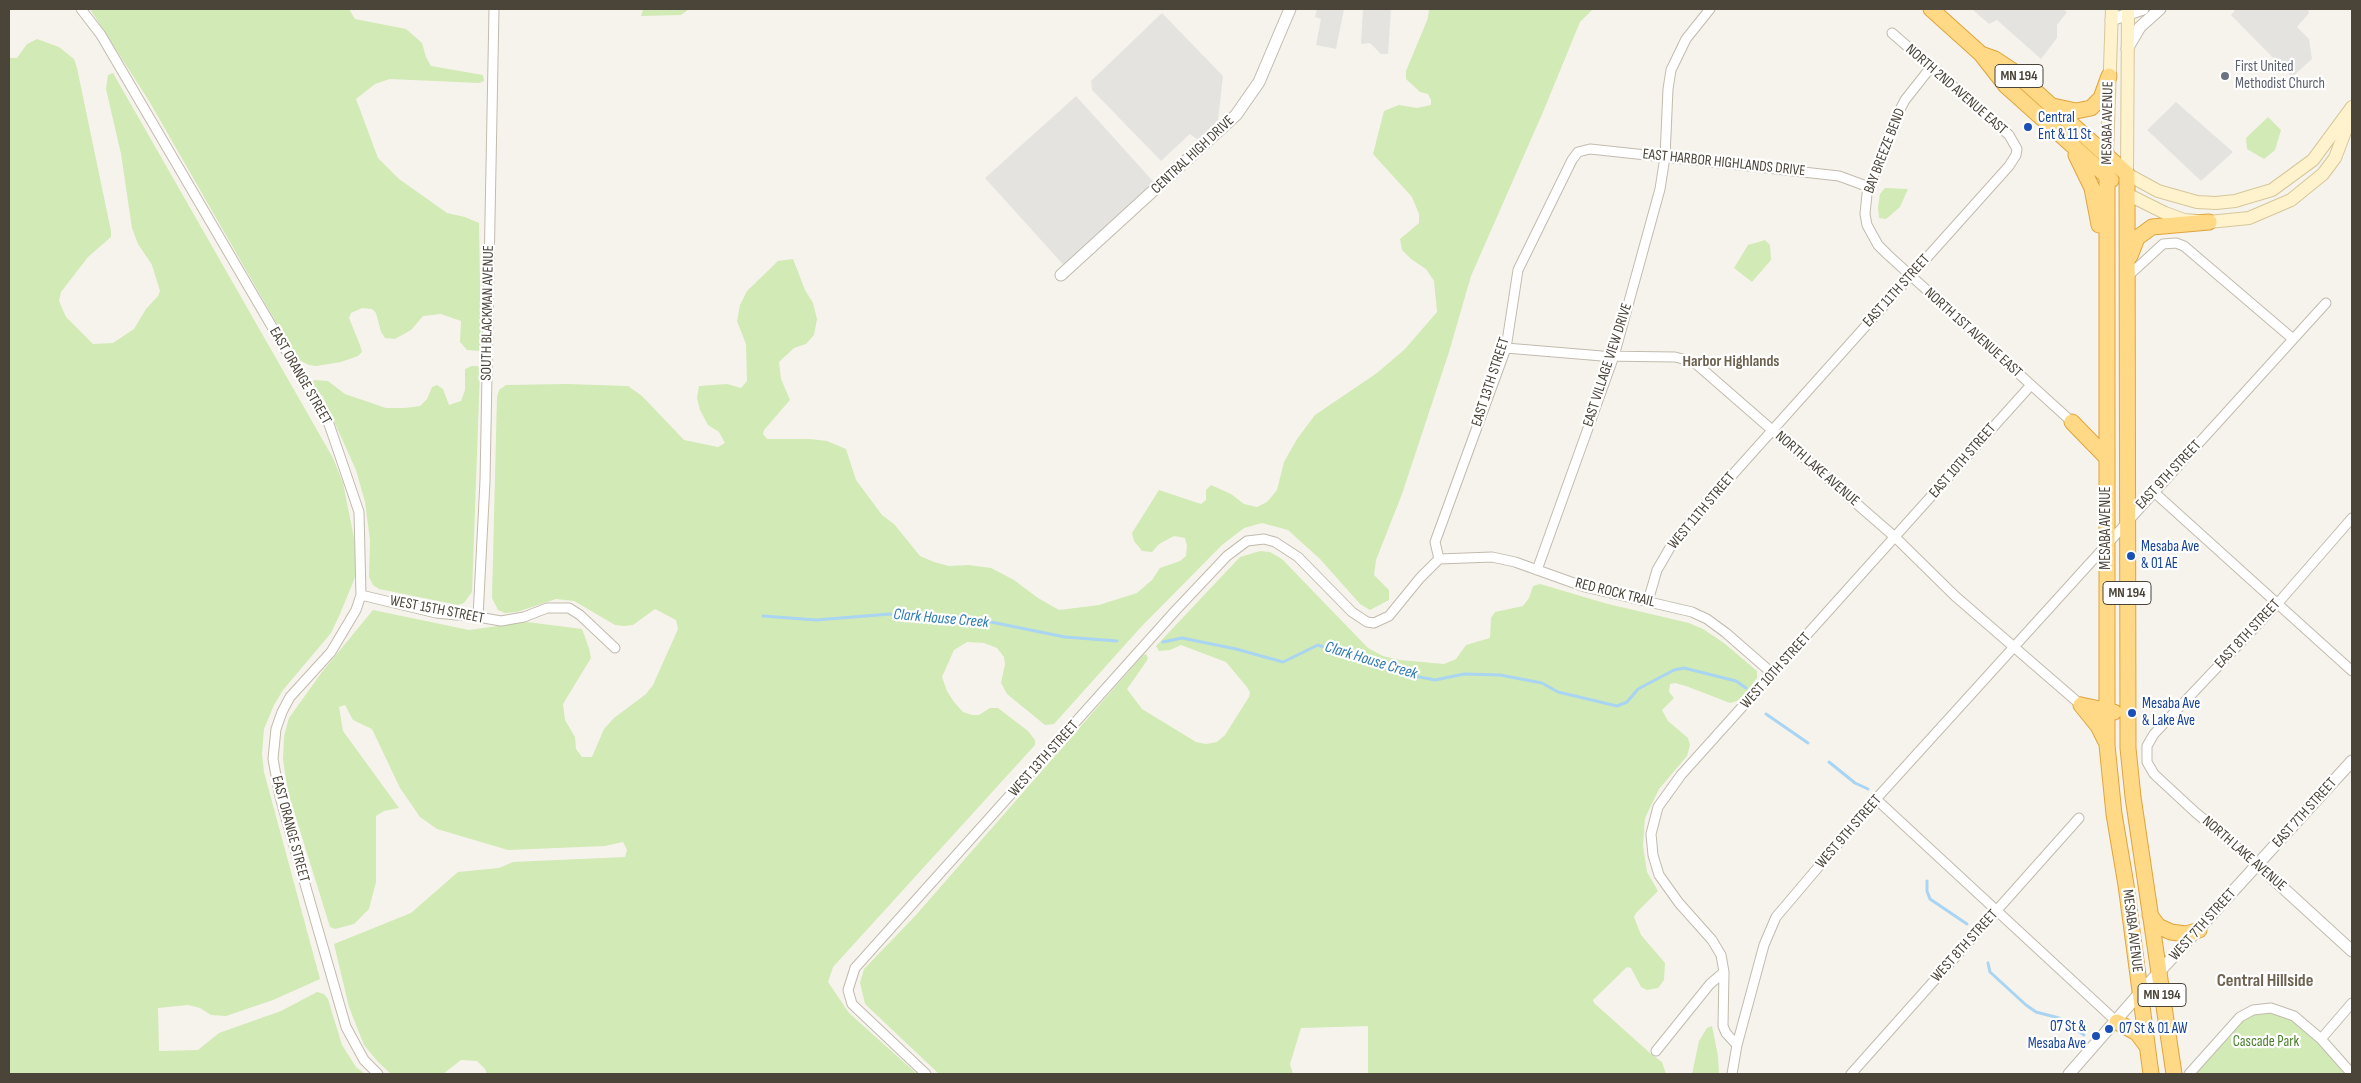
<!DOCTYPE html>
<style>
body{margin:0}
#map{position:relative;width:2361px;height:1083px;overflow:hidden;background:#f6f3ec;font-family:"Sofia Sans Condensed",sans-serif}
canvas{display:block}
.frame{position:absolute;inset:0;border:10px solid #4b4439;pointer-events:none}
</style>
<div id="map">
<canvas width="2361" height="1083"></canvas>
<div class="frame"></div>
</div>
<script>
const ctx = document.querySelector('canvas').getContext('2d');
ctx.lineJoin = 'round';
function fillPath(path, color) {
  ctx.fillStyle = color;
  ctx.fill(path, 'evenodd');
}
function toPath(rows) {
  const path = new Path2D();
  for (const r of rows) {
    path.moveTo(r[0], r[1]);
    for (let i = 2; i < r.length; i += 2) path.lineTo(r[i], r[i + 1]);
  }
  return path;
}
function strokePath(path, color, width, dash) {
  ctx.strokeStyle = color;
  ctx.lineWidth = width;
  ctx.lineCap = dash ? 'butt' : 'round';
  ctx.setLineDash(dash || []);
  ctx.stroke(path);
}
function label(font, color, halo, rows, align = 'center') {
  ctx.font = font + ' "Sofia Sans Condensed",sans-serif';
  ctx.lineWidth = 4.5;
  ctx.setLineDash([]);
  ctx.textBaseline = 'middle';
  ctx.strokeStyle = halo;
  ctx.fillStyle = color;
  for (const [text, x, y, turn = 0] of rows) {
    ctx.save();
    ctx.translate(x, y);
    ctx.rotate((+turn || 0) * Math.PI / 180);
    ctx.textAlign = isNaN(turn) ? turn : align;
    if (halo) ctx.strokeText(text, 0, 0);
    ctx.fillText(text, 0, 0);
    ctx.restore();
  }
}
fillPath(toPath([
 [90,9,349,9,355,19,406,29,422,43,426,57,431,66,483,75,484,81,479,83,390,79,375,84,356,99,378,158,399,179,447,213,465,217,479,223,481,345,479,351,467,350,460,342,461,321,441,314,423,316,411,330,395,339,385,338,381,332,376,313,372,309,362,308,351,313,349,318,360,345,362,352,358,356,341,362,316,366,309,365,297,359,149,101],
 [643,9,689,9,681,15,641,16],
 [1429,9,1593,9,1580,22,1543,112,1471,276,1449,352,1402,494,1376,560,1374,575,1389,590,1389,600,1370,610,1360,604,1320,559,1288,530,1262,523,1244,528,1222,545,1140,628,1054,724,1045,725,1007,694,1001,683,1005,664,1004,657,997,648,984,643,967,642,954,650,942,677,947,691,954,702,963,712,972,715,979,715,990,708,998,708,1028,731,1035,740,1035,745,833,967,828,982,849,1013,917,1074,487,1074,485,1069,477,1061,461,1060,443,1074,391,1074,378,1062,364,1045,349,1007,334,944,411,913,458,872,499,868,513,862,625,857,627,850,623,842,605,846,508,850,437,829,420,817,400,788,372,729,353,720,345,705,339,707,343,731,399,808,384,811,376,816,376,882,369,909,354,924,335,929,330,927,288,792,283,760,284,736,289,718,322,672,373,610,469,630,527,622,582,629,589,648,591,658,563,704,565,720,575,737,576,749,582,757,592,757,604,729,614,718,646,694,653,685,678,629,676,620,655,609,633,625,624,626,615,625,574,601,556,599,517,612,505,613,498,610,492,598,497,397,499,390,506,385,567,384,628,386,642,396,684,440,718,447,725,443,719,432,708,425,700,410,697,398,699,386,727,384,741,388,747,381,746,344,737,321,740,305,747,291,778,261,793,259,805,290,813,303,817,319,814,335,806,344,794,348,779,362,781,379,790,400,764,430,763,434,767,439,810,439,827,441,846,449,856,480,882,515,894,524,920,556,934,562,949,566,968,565,991,568,1014,580,1038,598,1059,610,1099,605,1137,593,1152,580,1160,568,1180,561,1186,556,1187,546,1185,538,1174,536,1159,544,1152,552,1142,551,1134,541,1132,533,1159,490,1201,504,1206,500,1206,490,1211,485,1231,494,1244,504,1257,507,1267,502,1277,490,1284,462,1297,439,1315,415,1377,373,1405,349,1437,312,1434,281,1426,269,1411,259,1402,250,1400,239,1419,223,1419,214,1412,197,1373,154,1384,111,1399,105,1417,108,1431,105,1431,100,1428,94,1420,92,1406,79,1406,71,1428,18],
 [37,39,59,47,74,59,77,68,111,231,111,237,88,257,61,292,59,301,66,317,93,344,113,343,134,329,146,309,158,296,160,291,152,265,138,244,132,228,121,154,106,89,108,75,113,73,333,458,343,483,355,543,356,575,340,614,331,633,283,690,274,705,264,729,262,754,264,772,320,979,273,1000,226,1016,211,1015,200,1008,188,1005,158,1008,159,1051,198,1050,219,1033,281,1011,317,992,324,994,328,999,342,1045,356,1067,365,1074,9,1074,9,58,17,58,27,44],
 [2268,117,2281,130,2275,150,2264,159,2247,149,2246,138],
 [1885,188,1908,189,1900,207,1886,219,1879,218,1878,207,1880,194],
 [1765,240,1770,245,1771,260,1752,282,1734,268,1748,245],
 [472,366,478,366,480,371,472,592,464,603,458,605,379,589,373,585,369,577,370,540,365,502,356,470,323,397,312,384,314,380,328,381,345,394,386,408,405,408,420,406,427,399,432,387,437,385,443,389,449,405,461,401,465,390,465,369],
 [1260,551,1270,552,1282,559,1368,648,1383,656,1400,660,1444,664,1456,659,1466,645,1490,638,1491,618,1495,612,1523,606,1529,598,1533,586,1540,584,1608,604,1689,623,1703,629,1724,643,1757,671,1757,678,1747,691,1737,701,1730,703,1686,686,1675,683,1670,684,1669,692,1674,698,1662,710,1668,721,1688,738,1690,745,1687,756,1659,789,1645,818,1643,846,1647,872,1658,891,1636,913,1634,917,1641,935,1665,963,1664,980,1658,988,1647,990,1641,987,1631,968,1627,967,1593,1000,1594,1003,1650,1053,1662,1062,1666,1074,1368,1074,1368,1026,1301,1028,1290,1064,1293,1074,939,1074,865,1004,860,983,864,969,916,915,1143,655,1146,654,1148,658,1146,662,1127,689,1142,709,1196,742,1206,744,1217,742,1225,735,1249,697,1250,692,1246,686,1226,662,1181,645,1170,650,1159,651,1156,646,1240,557],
 [2271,1010,2288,1014,2319,1041,2344,1074,2188,1074,2247,1014],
 [1712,1026,1718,1056,1719,1074,1692,1074,1699,1041,1707,1028]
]), '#d2eab5');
fillPath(toPath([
 [1317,9,1344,9,1336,49,1316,45,1321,19,1315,17],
 [1363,9,1391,9,1388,54,1381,54,1370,43,1361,44],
 [1972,9,2063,9,2067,12,2057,25,2057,38,2041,59,1997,20,1989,24],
 [2236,9,2308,9,2309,13,2297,27,2309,39,2312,59,2292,77,2231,15],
 [1162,13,1223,76,1218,120,1198,140,1190,134,1161,161,1092,90,1091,81],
 [1076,96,1160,189,1069,271,985,178],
 [2176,102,2233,152,2201,181,2147,130]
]), '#e5e3e0');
strokePath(toPath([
 [763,616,816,620,890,614,917,618,986,621,1065,637,1117,641],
 [1163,642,1182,638,1236,649,1283,662,1318,645,1399,673,1435,680,1464,674,1500,675,1542,683,1558,692,1617,706,1627,702,1638,689,1674,670,1684,668,1736,681,1746,688],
 [1766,714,1808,743],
 [1829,762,1855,783,1868,789],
 [1927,881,1927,891,1930,899,1967,924],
 [1988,963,1990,972,2026,1005,2036,1012,2059,1018,2084,1035]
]), '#a9d4f2', 3);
const minor = toPath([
 [81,9,101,35,329,424,359,512,361,595,356,610,331,652,290,697,282,712,276,729,273,759,280,797,346,1027,364,1060,378,1074],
 [1931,67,1905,100,1893,123,1867,194,1865,214,1867,225,1878,245,1887,254,2072,422],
 [2127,277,2163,244,2176,243,2184,246,2293,339],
 [1506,348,1602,356,1675,357,1694,362,1896,538,1955,596,2081,705],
 [2155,493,2352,671],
 [1439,559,1435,542,1506,348,1518,270,1572,160,1578,152,1590,149,1758,167,1839,176,1869,187],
 [1439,559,1492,557,1515,562,1585,587,1692,612,1707,619,1726,633,1773,674],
 [1537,570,1614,356,1660,189,1665,157,1668,89,1671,70,1686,39,1710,9],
 [361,595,436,613,478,617,501,621,524,617,547,608,569,608,580,615,615,648],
 [1648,601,1657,570,1675,539,2009,166,2016,155,2017,149,2009,135,1892,33],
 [478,617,485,481,494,9],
 [1876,799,2117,1022],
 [2258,865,2195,812,2154,774,2147,762,2147,746,2154,734,2278,603,2352,518],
 [2321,1039,2352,1003],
 [1737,1045,1726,1033,1723,1026,1724,972,1721,955,1712,940,1679,903,1659,875,1653,855,1651,834,1658,807,1681,775,2031,385],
 [1656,1051,1710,984,1724,972],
 [926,1074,852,1004,848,990,855,968,1176,610,1227,556,1247,541,1264,539,1275,542,1298,557,1352,612,1367,622,1374,623,1389,616,1420,578,1439,559],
 [1732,1074,1737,1045,1764,945,1776,917,1876,799,2326,303],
 [1851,1074,2079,818],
 [2189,1074,2240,1017,2253,1010,2271,1008,2294,1016,2321,1039,2352,1074]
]);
const tertiary = toPath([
 [2111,20,2143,9],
 [2127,49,2140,27,2160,9],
 [1061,275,1236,115,1259,82,1290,9],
 [2258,865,2352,951],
 [2069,1074,2139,994,2352,761]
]);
const secondary = toPath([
 [2128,9,2127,174,2158,191,2197,202,2216,203,2235,201,2272,190,2313,160,2352,107],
 [2107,155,2112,9],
 [2127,194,2165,213,2184,220,2209,222,2249,218,2291,200,2323,174,2335,158,2351,116]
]);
const trunk = toPath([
 [1931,9,1981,54,2006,86,2111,180],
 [1981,54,1995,59,2013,71,2127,174,2128,748,2133,797,2174,1074],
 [2053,106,2076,111,2091,108,2101,98,2109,76],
 [2076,155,2092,188,2099,225],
 [2107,155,2107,745,2114,814,2126,885,2151,1074],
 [2130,256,2137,238,2152,227,2209,222],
 [2072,422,2107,458],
 [2081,705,2114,712],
 [2081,705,2098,726,2105,740],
 [2150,915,2158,926,2171,932,2186,934,2199,930],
 [2117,1022,2137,1033,2146,1045]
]);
strokePath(minor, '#c2bbae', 11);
strokePath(tertiary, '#c2bbae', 13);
strokePath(secondary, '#d6c79b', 14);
strokePath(trunk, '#e0a43c', 17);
strokePath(minor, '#fff', 9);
strokePath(tertiary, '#fff', 11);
strokePath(secondary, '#fff3cd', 12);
strokePath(trunk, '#ffd985', 15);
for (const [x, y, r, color] of [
 [2225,76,5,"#6b7280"],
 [2028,127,5,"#1a4fb4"],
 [2131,556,5,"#1a4fb4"],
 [2132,713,5,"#1a4fb4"],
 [2109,1029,5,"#1a4fb4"],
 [2096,1036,5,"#1a4fb4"]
]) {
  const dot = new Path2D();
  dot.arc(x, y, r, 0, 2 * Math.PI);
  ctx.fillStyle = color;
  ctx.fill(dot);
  strokePath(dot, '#fff', 2);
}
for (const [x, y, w] of [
 [2019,76,48],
 [2127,593,48],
 [2162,995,48]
]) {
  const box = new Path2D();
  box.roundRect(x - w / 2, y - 11.5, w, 23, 4);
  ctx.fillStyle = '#fff';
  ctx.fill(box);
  strokePath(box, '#4b4439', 1);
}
label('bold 14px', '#4b4439', null, [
 ["MN 194",2019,76],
 ["MN 194",2127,593],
 ["MN 194",2162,995]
]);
label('15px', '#5b616d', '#fff', [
 ["First United",2235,67],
 ["Methodist Church",2235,84]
], 'left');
label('15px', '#4b4439', '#fff', [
 ["NORTH 2ND AVENUE EAST",1956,90,41],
 ["MESABA AVENUE",2108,123,-89],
 ["BAY BREEZE BEND",1885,151,-69],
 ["CENTRAL HIGH DRIVE",1193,155,-43],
 ["EAST HARBOR HIGHLANDS DRIVE",1724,163,6],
 ["EAST 11TH STREET",1897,291,-48],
 ["SOUTH BLACKMAN AVENUE",488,313,-89],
 ["NORTH 1ST AVENUE EAST",1973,333,42],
 ["EAST VILLAGE VIEW DRIVE",1608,365,-72],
 ["EAST ORANGE STREET",300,376,60],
 ["EAST 13TH STREET",1491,382,-72],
 ["EAST 10TH STREET",1963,461,-49],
 ["NORTH LAKE AVENUE",1817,469,41],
 ["EAST 9TH STREET",2169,475,-47],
 ["WEST 11TH STREET",1702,511,-50],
 ["MESABA AVENUE",2106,528,-90],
 ["RED ROCK TRAIL",1615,593,14],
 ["WEST 15TH STREET",437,610,11],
 ["EAST 8TH STREET",2248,634,-47],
 ["WEST 10TH STREET",1776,671,-48],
 ["WEST 13TH STREET",1044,759,-48],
 ["EAST 7TH STREET",2305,813,-48],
 ["EAST ORANGE STREET",290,829,75],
 ["WEST 9TH STREET",1849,832,-49],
 ["NORTH LAKE AVENUE",2244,854,41],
 ["WEST 7TH STREET",2203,925,-48],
 ["MESABA AVENUE",2132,931,83],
 ["WEST 8TH STREET",1965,946,-48]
]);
label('15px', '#164399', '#fff', [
 ["Central",2038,118],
 ["Ent & 11 St",2038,135],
 ["Mesaba Ave",2141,547],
 ["& 01 AE",2141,564],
 ["Mesaba Ave",2142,704],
 ["& Lake Ave",2142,721],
 ["07 St &",2086,1027,"right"],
 ["Mesaba Ave",2086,1044,"right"],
 ["07 St & 01 AW",2119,1029]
], 'left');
label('15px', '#4a7f2a', '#fff', [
 ["Cascade Park",2266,1042]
]);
label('bold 16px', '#6e6250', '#fff', [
 ["Harbor Highlands",1731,362]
]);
label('italic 16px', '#2e7ab2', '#fff', [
 ["Clark House Creek",941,619,5],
 ["Clark House Creek",1371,661,17]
]);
label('bold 18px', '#6e6250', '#fff', [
 ["Central Hillside",2265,981]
]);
</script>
